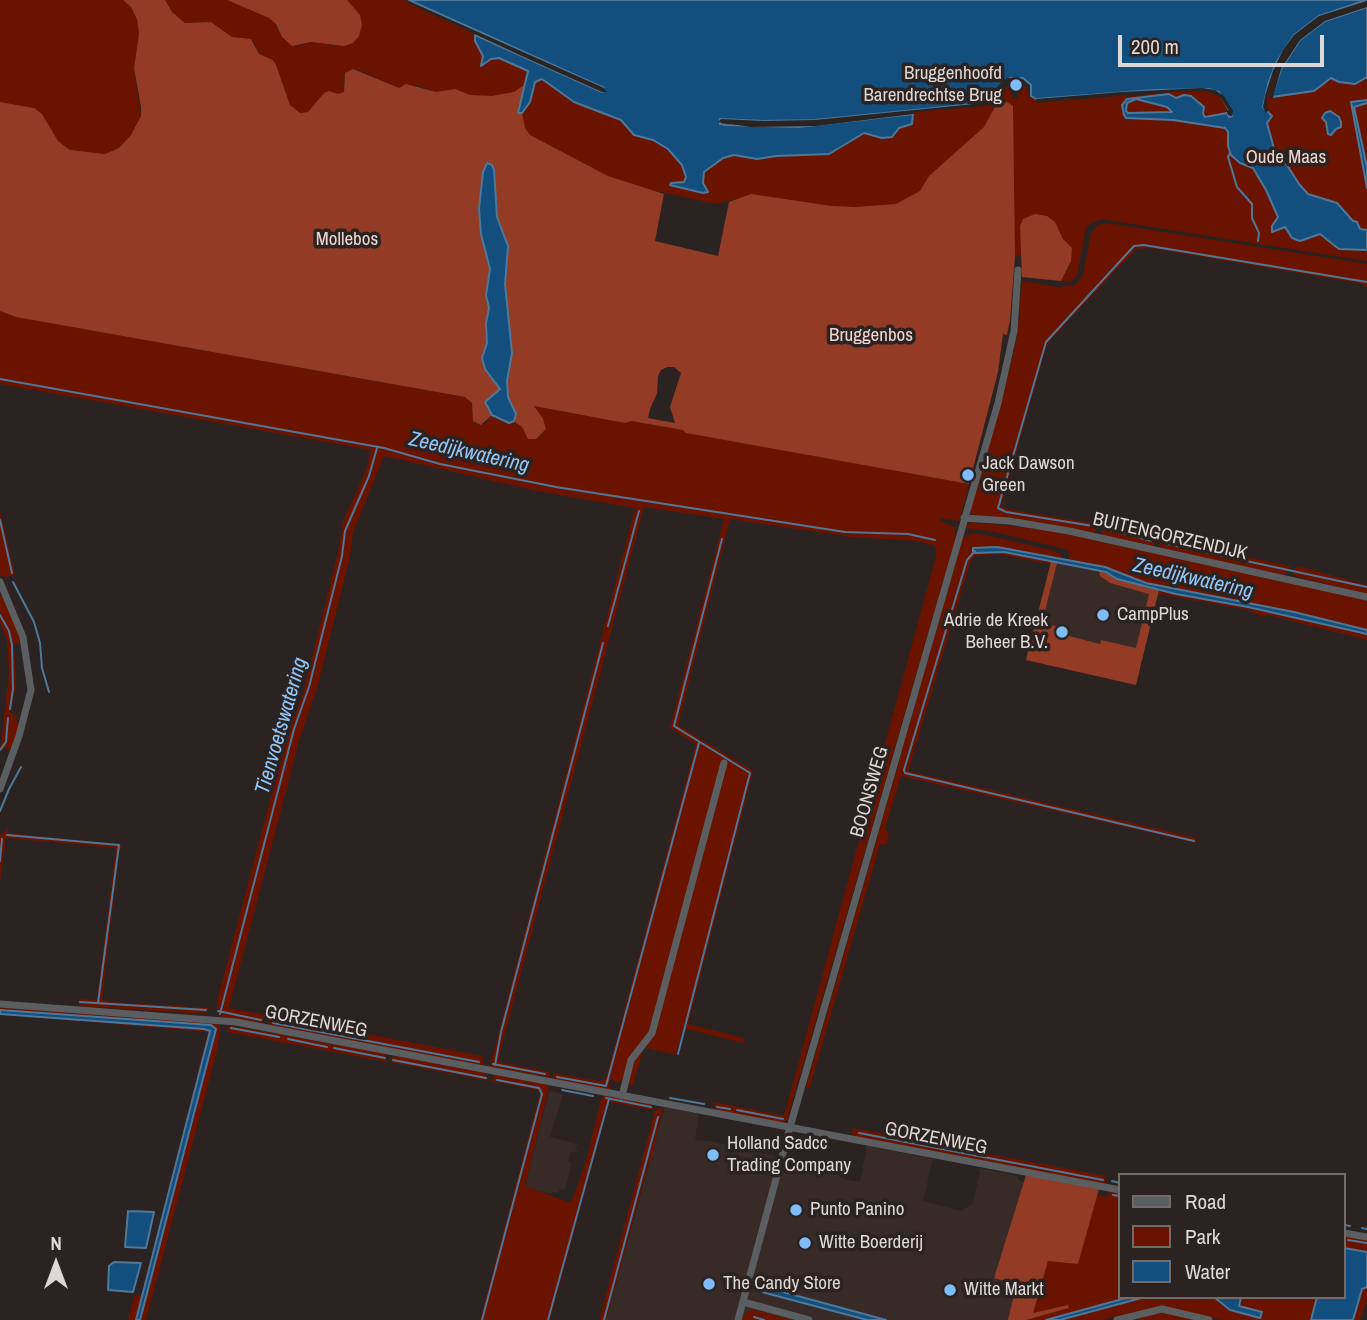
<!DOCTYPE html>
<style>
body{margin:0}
#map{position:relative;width:1367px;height:1320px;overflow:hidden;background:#2b2321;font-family:"Archivo Narrow",sans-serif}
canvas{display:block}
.legend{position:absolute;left:1118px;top:1173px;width:228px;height:126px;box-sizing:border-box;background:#2b2321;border:2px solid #726b69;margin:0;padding:9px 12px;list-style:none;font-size:21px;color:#ddd7d5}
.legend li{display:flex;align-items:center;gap:14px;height:35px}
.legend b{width:35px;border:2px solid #726b69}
.north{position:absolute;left:21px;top:1229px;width:70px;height:70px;-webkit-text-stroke:5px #2b2321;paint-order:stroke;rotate:0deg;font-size:19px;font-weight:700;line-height:28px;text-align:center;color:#ddd7d5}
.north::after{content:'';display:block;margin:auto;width:24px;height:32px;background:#ddd7d5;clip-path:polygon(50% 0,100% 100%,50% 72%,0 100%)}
.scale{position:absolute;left:1118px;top:35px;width:206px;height:32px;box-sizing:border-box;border:4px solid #ddd7d5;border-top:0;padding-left:9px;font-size:21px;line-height:24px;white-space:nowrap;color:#ddd7d5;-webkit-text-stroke:5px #2b2321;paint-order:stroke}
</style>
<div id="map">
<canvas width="1367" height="1320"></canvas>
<ul class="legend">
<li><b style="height:9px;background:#5b5e61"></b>Road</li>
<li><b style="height:19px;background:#6a1400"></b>Park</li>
<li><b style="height:19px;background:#124e7e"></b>Water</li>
</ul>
<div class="north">N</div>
<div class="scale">200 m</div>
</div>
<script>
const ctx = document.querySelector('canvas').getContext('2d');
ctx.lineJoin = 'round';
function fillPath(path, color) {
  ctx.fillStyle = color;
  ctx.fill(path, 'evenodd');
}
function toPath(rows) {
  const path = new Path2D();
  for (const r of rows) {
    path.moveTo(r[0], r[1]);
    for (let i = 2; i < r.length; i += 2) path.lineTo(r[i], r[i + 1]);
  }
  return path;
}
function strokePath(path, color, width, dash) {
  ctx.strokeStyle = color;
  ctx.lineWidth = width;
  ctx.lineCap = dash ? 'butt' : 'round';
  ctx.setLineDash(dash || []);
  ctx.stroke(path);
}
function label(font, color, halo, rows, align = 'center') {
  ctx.font = font + ' "Archivo Narrow",sans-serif';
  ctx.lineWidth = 7;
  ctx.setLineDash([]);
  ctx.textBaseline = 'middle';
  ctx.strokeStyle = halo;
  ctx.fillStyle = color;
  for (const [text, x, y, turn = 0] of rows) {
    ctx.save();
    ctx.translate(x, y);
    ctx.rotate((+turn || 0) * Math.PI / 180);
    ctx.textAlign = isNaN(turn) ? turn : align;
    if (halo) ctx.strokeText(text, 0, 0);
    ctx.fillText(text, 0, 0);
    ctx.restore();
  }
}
fillPath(toPath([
 [1051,562,1106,572,1159,590,1136,685,1026,660],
 [549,1091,563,1094,550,1137,577,1144,575,1151,580,1152,571,1152,569,1162,572,1163,565,1190,560,1189,558,1193,552,1192,551,1194,525,1187],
 [665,1107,699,1114,695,1140,709,1141,831,1168,838,1170,837,1174,843,1179,860,1182,867,1146,933,1159,923,1201,961,1211,972,1205,980,1173,979,1168,1017,1176,1018,1180,1024,1182,994,1278,1016,1285,1008,1320,606,1320]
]), '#382b27');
fillPath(toPath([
 [0,0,123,0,131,7,137,19,139,34,134,68,141,116,131,135,119,148,105,154,70,150,58,141,42,114,34,108,0,102],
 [165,0,227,0,269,18,276,23,278,31,298,46,311,42,338,46,256,0,414,0,1000,100,1001,88,1010,87,1013,99,1018,98,1018,87,1027,87,1030,98,1156,88,1367,0,1367,261,1101,219,1091,223,1086,228,1077,276,1070,282,1061,281,1069,267,1064,265,736,199,716,204,642,188,608,176,530,135,525,128,449,90,436,92,415,85,399,88,356,69,344,77,344,92,338,94,329,91,324,93,308,112,300,113,290,105,276,65,273,60,259,54,254,42,227,36,211,22,185,23,172,12],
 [1107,223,1367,264,1367,287,1363,286,1363,284,1150,248,1136,249,1051,339,1046,347,1001,506,1006,509,1099,524,1094,534,974,515,970,510,1004,392,1017,337,1022,281,1058,287,1075,285,1083,275,1091,233,1098,225],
 [0,311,16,317,469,398,478,425,485,424,492,415,511,423,514,421,522,427,524,433,536,439,546,429,533,406,625,423,631,421,684,430,687,433,969,484,959,521,939,518,939,521,955,527,955,540,787,1120,781,1123,715,1110,714,1102,780,1115,783,1115,786,1109,936,556,935,546,917,541,851,537,730,519,678,725,753,771,688,1024,744,1038,743,1043,683,1028,676,1055,644,1047,633,1085,610,1080,610,1091,553,1079,553,1073,600,1081,604,1080,607,1075,696,744,670,728,724,519,644,507,499,1056,499,1061,503,1063,550,1072,549,1077,490,1067,635,508,537,491,384,456,353,532,350,557,318,685,299,741,229,1008,266,1015,261,1023,223,1018,217,1012,217,1001,286,739,302,697,338,552,343,521,366,470,371,450,0,384],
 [0,511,15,575,4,577,0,575],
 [973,522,1048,530,1364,599,1367,602,1367,630,1282,609,1146,583,1105,567,1069,561,1069,552,1066,549,990,531,965,528,967,524],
 [1105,525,1155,538,1153,545,1151,547,1101,536],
 [977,533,1055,551,1061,555,1063,560,997,547,973,549,975,553,1004,552,1051,562,1050,564,996,554,975,556,971,560,908,771,1197,838,1196,843,901,776,885,828,889,834,886,845,880,844,810,1087,806,1087,962,540,967,535],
 [1161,539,1290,566,1289,571,1283,575,1164,551,1159,547],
 [1297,566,1367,585,1367,594,1298,577,1293,574],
 [1159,590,1271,612,1367,634,1367,640,1268,615,1262,617,1249,610,1158,594],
 [0,595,3,597,18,632,21,643,14,644,16,687,10,713,17,716,16,720,19,724,13,750,5,748,0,752,9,673,7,641,0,623],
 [8,828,8,833,123,845,119,851,102,999,110,1002,209,1008,206,1014,80,1006,79,999,97,1000,116,848,6,838,0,881,0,835],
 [0,1006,216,1023,220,1027,217,1051,146,1320,140,1320,216,1029,211,1025,0,1010],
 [0,1014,209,1030,210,1038,175,1165,208,1032],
 [273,1016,482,1056,484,1062,481,1065,271,1026,269,1023],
 [233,1026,328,1043,332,1046,334,1044,385,1054,387,1062,227,1032,228,1027],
 [398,1056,485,1073,489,1081,390,1062,392,1057],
 [495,1075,546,1084,549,1087,525,1186,571,1203,586,1161,601,1099,605,1095,649,1104,653,1108,653,1110,609,1102,550,1320,480,1320,540,1093,538,1090,492,1081],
 [663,1107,651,1161,649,1161,606,1320,599,1320,655,1111],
 [853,1128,1106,1176,1105,1184,852,1136],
 [1109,1191,1120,1193,1120,1297,1130,1297,1046,1320,1026,1320,1069,1308,1067,1305,1032,1314,1048,1261,1078,1263,1097,1195,1107,1197],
 [1344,1235,1367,1240,1367,1252,1344,1248],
 [1365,1287,1367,1287,1367,1300,1360,1320,1353,1320,1362,1289],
 [134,1295,142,1296,136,1320,128,1320],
 [1145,1297,1214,1297,1230,1310,1260,1318,1239,1305,1241,1297,1317,1297,1311,1320,1222,1320,1160,1306,1101,1320,1060,1320],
 [752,1310,755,1310,793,1320,742,1320,745,1314],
 [1160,1313,1171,1314,1194,1320,1138,1320,1144,1316]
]), '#6a1400');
fillPath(toPath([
 [123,0,165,0,172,12,185,23,211,22,232,37,251,39,259,54,273,60,276,65,290,105,300,113,308,112,324,93,329,91,338,94,344,92,345,73,353,69,399,88,406,84,436,92,455,89,470,95,492,96,514,92,524,85,518,112,522,113,525,128,530,135,608,176,664,194,655,241,718,256,729,202,751,194,832,206,855,207,896,204,920,191,929,176,984,127,997,103,1007,102,1013,106,1015,257,1010,320,1007,335,1003,334,998,372,969,484,686,433,683,430,631,421,625,423,534,406,543,419,546,429,536,439,528,439,522,427,514,421,514,409,508,397,507,373,512,353,505,284,508,249,497,217,496,195,489,163,483,172,479,209,481,234,490,269,487,300,489,308,486,323,487,343,482,358,489,375,500,389,487,408,492,415,481,425,473,421,472,403,465,397,16,317,0,311,0,102,34,108,42,114,58,141,70,150,105,154,119,148,131,135,141,116,141,107,134,68,139,34,137,19,131,7],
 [667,367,674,367,681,373,670,407,675,423,648,418,650,409,657,393,658,376,661,370],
 [227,0,347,0,360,15,362,25,359,36,353,43,344,46,311,42,292,46,282,37,276,24,269,18],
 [1035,214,1047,216,1055,222,1063,239,1072,248,1071,261,1061,281,1022,277,1020,226,1023,219],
 [1051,562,1057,563,1042,623,1055,626,1069,636,1100,644,1101,640,1136,648,1149,594,1110,583,1100,576,1099,570,1106,572,1117,579,1159,590,1136,685,1026,660],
 [1026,1175,1099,1189,1078,1264,1048,1261,1033,1313,1068,1305,1069,1308,1026,1320,1008,1320,1016,1285,994,1278]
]), '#933b24');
const water = toPath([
 [409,0,1367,0,1319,16,1294,35,1277,61,1269,81,1263,107,1272,116,1267,123,1275,152,1287,165,1299,184,1308,194,1337,203,1353,221,1357,222,1360,229,1367,230,1367,250,1339,249,1320,234,1300,241,1292,238,1285,227,1272,232,1272,226,1278,217,1266,190,1253,168,1240,163,1231,155,1228,146,1228,132,1225,128,1173,120,1126,118,1124,115,1122,105,1127,99,1169,94,1176,98,1184,95,1191,96,1204,107,1203,114,1205,117,1227,113,1229,117,1232,116,1219,92,1209,89,1154,90,1036,99,1031,96,1031,85,1023,78,1010,78,1000,84,997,99,984,103,815,120,764,121,720,119,720,124,726,125,799,127,913,114,912,124,899,128,892,137,882,138,864,133,829,154,776,156,757,159,734,155,723,158,704,172,703,183,708,192,703,193,670,185,671,183,684,182,686,177,682,165,668,149,653,140,634,135,621,120,574,102,542,79,535,82,530,102,522,113,518,113,528,71,499,58,491,59,481,66,483,56,475,41,475,35,602,92,604,88,409,0],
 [1136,99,1167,107,1172,112,1128,113,1126,111,1127,103,1136,99],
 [1367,7,1367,77,1355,84,1339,82,1331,78,1314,91,1272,97,1281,69,1300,40,1325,21,1367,7],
 [1367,100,1367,103,1354,107,1367,167,1367,188,1351,102,1367,100],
 [1330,111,1339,117,1341,122,1341,127,1336,129,1331,135,1328,134,1326,122,1322,118,1325,113,1330,111],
 [487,163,492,165,494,170,497,217,508,246,505,284,512,353,507,381,508,397,516,414,514,421,509,423,492,415,485,402,500,389,485,369,482,358,487,343,486,323,489,308,486,295,490,269,481,234,479,209,483,172,487,163],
 [997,547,1105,567,1146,583,1294,612,1367,630,1367,634,1248,607,1176,594,1117,579,1106,572,1004,552,975,553,973,551,973,548,997,547],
 [0,1010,211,1025,216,1029,140,1320,136,1320,210,1031,204,1029,0,1014,0,1010],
 [128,1211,154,1212,146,1248,125,1247,128,1211],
 [1344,1248,1367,1252,1367,1287,1362,1289,1353,1320,1311,1320,1317,1297,1344,1297,1344,1248],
 [114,1262,141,1263,133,1292,108,1290,109,1266,114,1262],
 [764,1289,783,1292,886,1320,867,1320,762,1292,764,1289],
 [1130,1297,1145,1297,1060,1320,1046,1320,1130,1297],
 [1214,1297,1241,1297,1239,1306,1262,1312,1260,1318,1230,1310,1214,1297]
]);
fillPath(water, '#124e7e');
strokePath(water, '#4f7798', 2);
fillPath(toPath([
 [406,0,604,88,607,92,602,92,524,57,408,3],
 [1367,1,1367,7,1325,21,1300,40,1281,69,1272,101,1269,96,1278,68,1268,96,1267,107,1270,109,1266,113,1263,107,1265,96,1273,71,1283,50,1294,35,1319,16],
 [1007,78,1012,78,1012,81,1003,86,1000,100,985,106,915,112,916,114,913,114,816,126,751,127,718,122,721,119,764,121,815,120,984,103,997,99,999,84],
 [1202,88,1215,90,1224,96,1233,111,1232,116,1228,115,1226,110,1229,111,1221,98,1209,92,1173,92,1125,97,1129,95,1037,103,1036,99,1122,92]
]), '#2b2321');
strokePath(toPath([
 [1230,153,1228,157,1237,187,1252,204,1252,218,1259,233,1258,241],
 [0,379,384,448,440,464,556,487,845,532,908,534,935,540],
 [0,520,12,573],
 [1093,526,1006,512,998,508,1046,342,1134,246,1144,245,1367,282],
 [1106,529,1152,541],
 [1163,543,1367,587],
 [975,551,967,560,904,770,905,773,1194,841],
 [13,582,34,622,40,643,42,668,49,692],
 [0,615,9,631,12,645,13,689,10,709],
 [608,626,639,511],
 [0,750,6,742,8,718],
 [0,811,9,789,21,767],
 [7,835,119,845,98,1003],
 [0,861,2,839],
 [80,1002,206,1010],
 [218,1011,261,1020],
 [220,1014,294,729,309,687,342,556,345,531,369,476,377,448],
 [273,1023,479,1062],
 [231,1028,279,1037],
 [288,1039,327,1047],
 [334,1048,385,1058],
 [678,1054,750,773,674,726,722,539],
 [393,1060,486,1078],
 [493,1064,545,1074],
 [495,1065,501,1032,603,643],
 [557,1077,606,1086,699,743],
 [562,1090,593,1096],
 [606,1098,651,1107],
 [670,1098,704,1104],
 [717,1107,730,1109],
 [737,1110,783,1119],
 [859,1133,1103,1180],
 [1112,1181,1120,1183],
 [1113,1195,1120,1196],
 [1344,1225,1350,1226],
 [1362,1228,1367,1229],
 [1348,1240,1367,1243],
 [754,1317,764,1320],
 [482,1320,542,1094,539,1088,497,1080],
 [548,1320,609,1099],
 [604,1320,658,1117]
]), '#4f7798', 2);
strokePath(toPath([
 [964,518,1009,521,1069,531,1367,597],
 [0,582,23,637,31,690,19,736,0,789],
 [0,1004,236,1022,1120,1190],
 [622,1096,631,1060,652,1033,724,763],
 [1344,1233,1367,1237],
 [743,1302,809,1320],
 [738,1320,790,1127,998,403,1014,331,1018,270],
 [1117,1320,1162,1309,1209,1320]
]), '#5b5e61', 7);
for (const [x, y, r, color] of [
 [1016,85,7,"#7ebdf9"],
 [968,475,7,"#7ebdf9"],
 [1103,615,7,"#7ebdf9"],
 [1062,632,7,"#7ebdf9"],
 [713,1155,7,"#7ebdf9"],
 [796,1210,7,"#7ebdf9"],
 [805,1243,7,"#7ebdf9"],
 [709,1284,7,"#7ebdf9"],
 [950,1290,7,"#7ebdf9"]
]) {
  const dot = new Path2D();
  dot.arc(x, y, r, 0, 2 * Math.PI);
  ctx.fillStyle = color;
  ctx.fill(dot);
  strokePath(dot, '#2b2321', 2.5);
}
label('19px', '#ddd7d5', '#2b2321', [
 ["Bruggenhoofd",1002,74,"right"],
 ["Barendrechtse Brug",1002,96,"right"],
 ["Jack Dawson",982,464],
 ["Green",982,486],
 ["CampPlus",1117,615],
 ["Adrie de Kreek",1048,621,"right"],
 ["Beheer B.V.",1048,643,"right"],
 ["Holland Sadcc",727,1144],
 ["Trading Company",727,1166],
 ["Punto Panino",810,1210],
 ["Witte Boerderij",819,1243],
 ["The Candy Store",723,1284],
 ["Witte Markt",964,1290]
], 'left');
label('19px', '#eed4cd', '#2b2321', [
 ["Oude Maas",1286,158],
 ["Mollebos",347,240],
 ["Bruggenbos",871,336]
]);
label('19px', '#ddd7d5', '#2b2321', [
 ["BUITENGORZENDIJK",1170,537,13],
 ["BOONSWEG",870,792,-74],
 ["GORZENWEG",316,1022,11],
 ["GORZENWEG",936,1139,11]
]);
label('italic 21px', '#90c5f9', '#2b2321', [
 ["Zeedijkwatering",469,453,13],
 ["Zeedijkwatering",1193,579,13],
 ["Tienvoetswatering",282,726,-74]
]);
</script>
